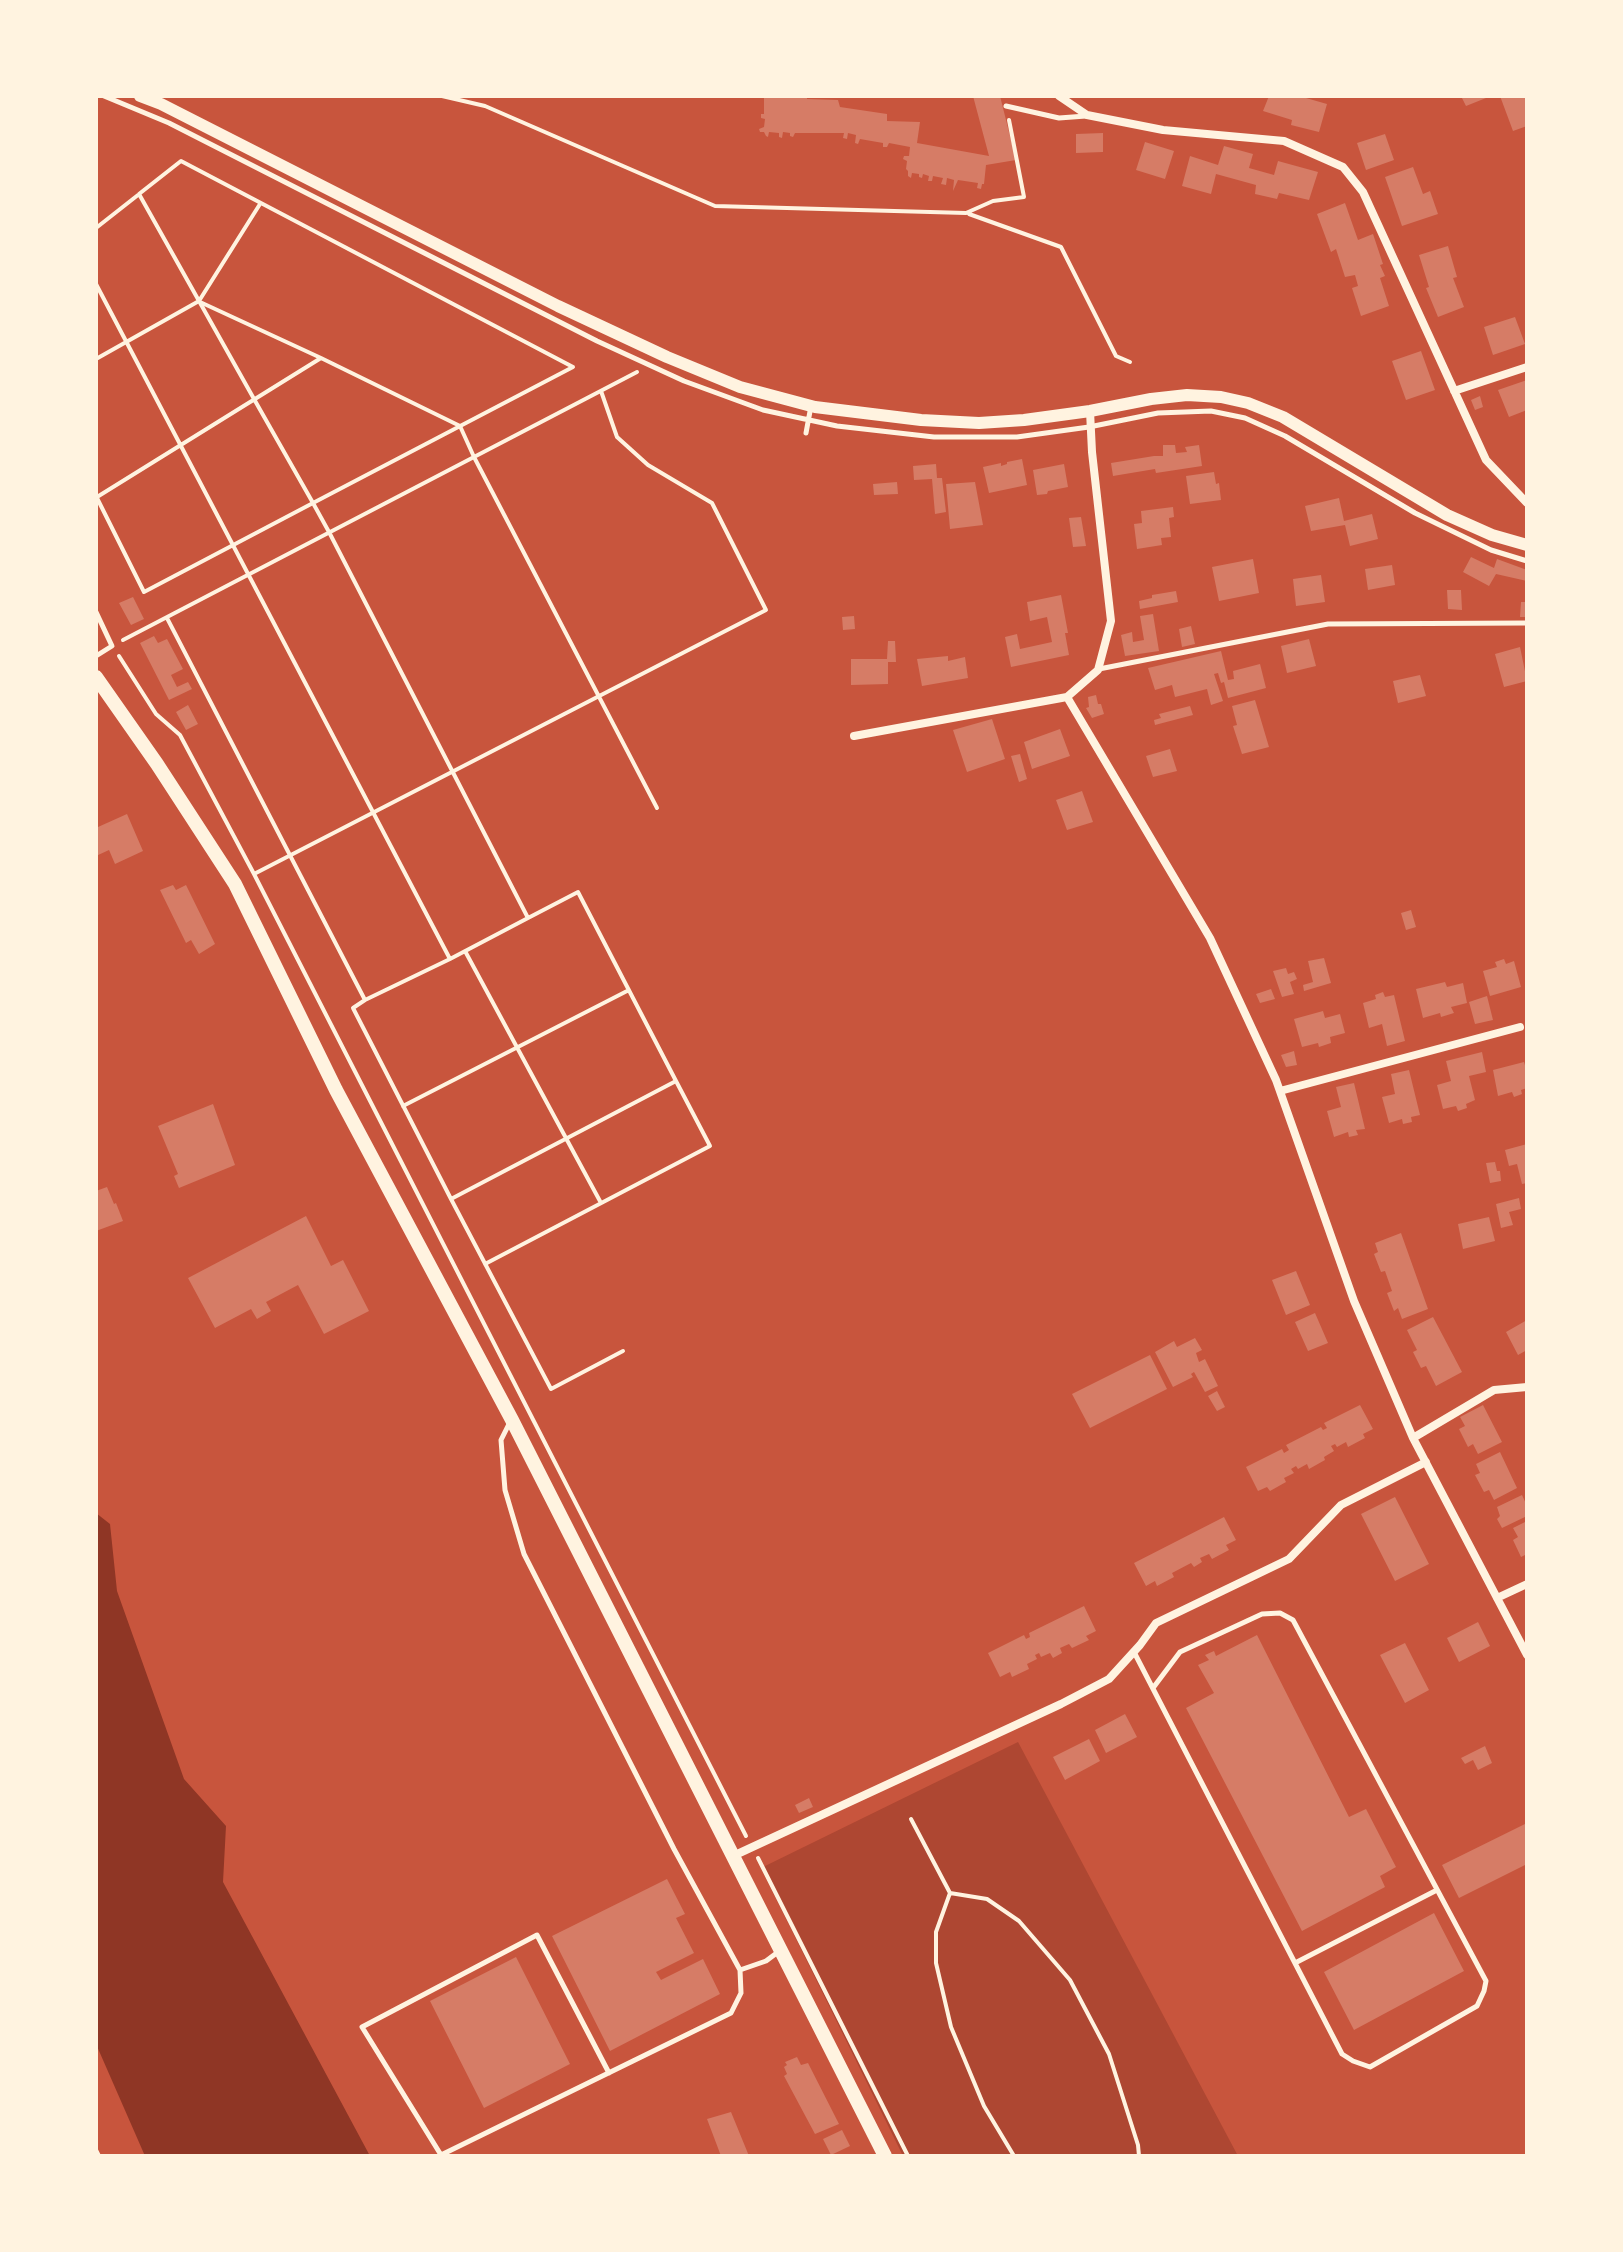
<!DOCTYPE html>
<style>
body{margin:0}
#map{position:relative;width:1623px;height:2252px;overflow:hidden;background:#c8553d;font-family:Manrope,sans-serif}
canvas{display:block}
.frame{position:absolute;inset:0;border:98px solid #fff3e0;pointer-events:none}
</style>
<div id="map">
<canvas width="1623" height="2252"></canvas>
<div class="frame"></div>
</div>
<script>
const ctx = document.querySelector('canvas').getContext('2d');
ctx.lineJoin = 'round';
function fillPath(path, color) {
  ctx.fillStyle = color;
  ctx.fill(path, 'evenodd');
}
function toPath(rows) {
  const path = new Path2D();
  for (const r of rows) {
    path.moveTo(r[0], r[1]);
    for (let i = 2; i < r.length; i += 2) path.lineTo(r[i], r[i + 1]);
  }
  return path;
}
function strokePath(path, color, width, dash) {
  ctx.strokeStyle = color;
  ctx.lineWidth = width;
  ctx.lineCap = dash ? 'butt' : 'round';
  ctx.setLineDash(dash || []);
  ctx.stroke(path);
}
fillPath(toPath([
 [1018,1742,1238,2156,903,2156,761,1868]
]), '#ae4732');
fillPath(toPath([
 [96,1513,110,1524,117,1591,184,1779,226,1826,223,1882,370,2156,145,2156,96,2044]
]), '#8f3625');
fillPath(toPath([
 [764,96,807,96,807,99,838,100,840,107,887,114,887,121,920,122,917,143,989,156,973,96,1000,96,1016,160,986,165,984,184,982,184,981,189,977,188,978,183,958,180,953,191,954,180,947,178,946,185,941,184,943,178,933,176,932,181,928,181,929,176,923,174,922,178,919,177,919,174,912,173,911,178,908,176,908,171,906,169,907,161,903,159,904,156,909,156,910,147,889,143,887,147,883,147,883,143,860,139,858,144,855,143,856,135,848,133,847,139,843,138,844,133,795,133,793,137,790,136,790,133,783,132,782,138,779,137,779,133,769,132,768,137,766,136,764,132,760,132,759,129,764,127,765,119,761,118,761,114,764,114],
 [1269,96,1299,96,1327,104,1319,132,1291,125,1292,120,1263,111],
 [1461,96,1491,96,1466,106],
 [1500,96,1527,96,1527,126,1513,131],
 [1103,133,1103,152,1076,153,1076,134],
 [1385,134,1394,160,1366,170,1357,143],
 [1145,142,1174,151,1165,179,1136,170],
 [1224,146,1253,154,1249,168,1274,175,1278,161,1318,172,1309,200,1279,193,1277,199,1255,194,1256,185,1216,174,1211,194,1182,186,1190,156,1218,165],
 [1413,167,1423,194,1430,191,1438,214,1402,226,1385,177],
 [1345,203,1358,240,1373,234,1383,264,1380,265,1385,276,1380,278,1389,306,1361,316,1352,288,1358,286,1355,275,1345,277,1336,249,1331,252,1317,214],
 [1448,246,1457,277,1453,278,1464,307,1438,317,1426,288,1429,287,1419,255],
 [1515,317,1525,344,1493,355,1484,327],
 [1421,351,1435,390,1406,400,1392,361],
 [1527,380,1527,410,1509,417,1498,390],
 [1480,396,1483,407,1475,410,1471,400],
 [1163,445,1175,445,1176,453,1187,452,1185,447,1199,445,1202,466,1156,473,1155,469,1113,476,1111,463,1154,456,1163,456],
 [1022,459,1027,485,989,493,983,467,1001,463,1001,466,1007,464,1007,462],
 [936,464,937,478,942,478,946,512,935,514,932,479,914,480,913,466],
 [1064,464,1068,487,1048,491,1047,494,1037,495,1033,470],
 [1214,472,1216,484,1219,483,1221,500,1190,504,1186,476],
 [897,482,898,494,874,495,873,484],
 [975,482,983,525,950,529,946,484],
 [1339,498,1344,521,1372,514,1378,539,1350,546,1345,525,1311,531,1305,506],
 [1173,507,1174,517,1169,518,1171,537,1161,538,1162,545,1137,549,1134,524,1142,523,1141,511],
 [1081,517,1086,546,1073,547,1069,518],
 [1471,557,1494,568,1497,559,1527,570,1527,581,1496,574,1489,586,1463,572],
 [1253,559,1259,593,1219,601,1212,567],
 [1392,565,1395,585,1368,590,1365,569],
 [1321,575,1325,602,1296,606,1293,579],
 [1447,590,1461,590,1462,610,1448,609],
 [1176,591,1178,602,1140,609,1139,601,1152,598,1152,595],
 [1061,595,1068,633,1065,633,1069,655,1011,667,1005,637,1017,634,1020,649,1052,642,1047,617,1030,621,1027,602],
 [133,597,144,619,131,625,119,603],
 [1521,602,1527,602,1527,617,1520,617],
 [1153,614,1159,651,1125,656,1121,635,1132,632,1133,642,1144,640,1140,616],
 [854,616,855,629,843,630,842,617],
 [1191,626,1195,644,1182,647,1179,629],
 [154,636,158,643,167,639,183,669,171,675,177,687,188,682,192,689,169,700,140,643],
 [1309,639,1316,666,1287,673,1281,646],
 [888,641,895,641,896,662,888,662,888,684,851,685,851,659,887,659],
 [1520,647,1527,681,1504,687,1495,654],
 [1221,651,1228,680,1234,679,1233,671,1260,664,1266,688,1228,698,1224,682,1221,683,1218,673,1214,674,1223,701,1211,705,1207,689,1175,697,1172,685,1155,690,1148,668],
 [948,656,948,661,965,657,968,678,922,686,917,659],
 [1420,675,1426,696,1398,703,1393,681],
 [1096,695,1098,704,1101,704,1104,714,1092,718,1086,708,1089,707,1088,697],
 [1255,700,1269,747,1242,754,1233,726,1237,725,1232,706],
 [188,705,198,724,186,730,176,712],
 [1190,706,1193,715,1155,725,1154,720,1161,718,1159,714],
 [992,719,1005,759,967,772,953,730],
 [1060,729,1070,756,1032,769,1024,742],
 [1170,749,1177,771,1153,777,1146,756],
 [1020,754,1027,779,1019,782,1011,756],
 [1082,791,1093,822,1067,830,1056,800],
 [127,814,143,851,115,864,109,850,96,856,96,822,98,827],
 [173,885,176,890,186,885,215,944,199,954,191,940,186,943,160,890],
 [1411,910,1416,927,1406,930,1401,913],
 [1324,958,1331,983,1304,991,1303,985,1313,982,1308,961],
 [1504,959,1506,964,1514,961,1521,987,1490,996,1483,971,1497,967,1495,962],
 [1286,968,1288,974,1294,972,1297,979,1290,982,1294,994,1282,997,1273,971],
 [1445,982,1447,987,1463,983,1467,1003,1451,1007,1454,1013,1441,1017,1440,1013,1423,1018,1416,989],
 [1271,989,1275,999,1260,1003,1256,994],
 [1383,992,1385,997,1394,995,1405,1041,1387,1046,1382,1024,1369,1028,1363,1003,1376,999,1375,995],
 [1487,996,1493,1020,1475,1024,1469,1002],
 [1323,1011,1325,1018,1340,1014,1345,1033,1330,1037,1331,1043,1319,1047,1318,1043,1302,1047,1294,1019],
 [1294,1051,1297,1065,1286,1067,1281,1055],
 [1482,1052,1486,1072,1469,1076,1475,1100,1466,1104,1467,1108,1458,1111,1456,1106,1443,1109,1437,1085,1451,1081,1446,1061],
 [1524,1062,1527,1072,1527,1088,1521,1090,1522,1094,1514,1097,1512,1092,1498,1096,1493,1070],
 [1409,1070,1420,1115,1411,1117,1412,1122,1403,1124,1402,1119,1389,1123,1382,1097,1395,1094,1391,1074],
 [1354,1083,1365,1129,1356,1130,1358,1135,1349,1137,1348,1132,1334,1137,1327,1111,1341,1107,1336,1087],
 [213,1104,235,1165,179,1188,174,1176,178,1174,158,1126],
 [1527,1144,1527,1183,1522,1184,1517,1164,1509,1166,1505,1150],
 [1495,1162,1497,1171,1500,1171,1501,1181,1490,1183,1486,1163],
 [107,1187,114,1204,116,1203,123,1221,96,1231,96,1191],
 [1519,1198,1521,1209,1509,1212,1513,1225,1501,1228,1496,1204],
 [306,1216,331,1266,343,1260,369,1311,324,1334,298,1285,266,1302,271,1311,257,1319,251,1309,215,1328,188,1278],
 [1489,1217,1495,1241,1463,1249,1458,1224],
 [1401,1233,1428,1309,1402,1319,1398,1308,1394,1311,1387,1293,1392,1291,1385,1271,1381,1272,1374,1254,1378,1252,1375,1243],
 [1296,1271,1310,1305,1286,1315,1272,1280],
 [1315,1313,1328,1343,1308,1351,1295,1322],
 [1433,1317,1462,1372,1436,1386,1426,1366,1421,1368,1413,1352,1417,1350,1407,1330],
 [1527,1320,1527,1350,1518,1355,1506,1332],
 [1195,1338,1202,1350,1196,1353,1199,1362,1205,1359,1218,1386,1205,1392,1194,1372,1191,1374,1193,1377,1173,1387,1155,1352,1174,1341,1177,1347],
 [1150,1355,1167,1389,1090,1428,1072,1394],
 [1217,1391,1225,1407,1217,1411,1208,1396],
 [1360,1405,1373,1429,1363,1434,1365,1438,1348,1447,1346,1442,1337,1447,1335,1444,1331,1446,1334,1451,1324,1457,1325,1460,1309,1469,1307,1464,1298,1469,1296,1466,1291,1469,1294,1473,1284,1478,1286,1482,1270,1491,1267,1487,1258,1491,1246,1467,1282,1449,1284,1453,1289,1450,1286,1445,1321,1427,1323,1430,1327,1428,1324,1423],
 [1483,1405,1502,1442,1478,1454,1473,1444,1468,1447,1459,1429,1465,1426,1460,1417],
 [1500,1452,1517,1488,1494,1500,1489,1490,1484,1492,1475,1475,1480,1473,1476,1464],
 [1522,1495,1527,1506,1527,1516,1502,1528,1497,1519,1500,1516,1497,1507],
 [1395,1497,1429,1564,1395,1581,1361,1514],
 [1224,1517,1236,1540,1226,1545,1229,1550,1212,1559,1209,1554,1200,1558,1202,1562,1194,1567,1191,1563,1172,1573,1174,1577,1157,1586,1155,1581,1146,1586,1134,1563],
 [1527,1521,1527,1554,1521,1557,1513,1540,1518,1537,1513,1528],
 [1084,1606,1096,1631,1086,1636,1089,1640,1072,1648,1069,1644,1060,1648,1062,1653,1053,1658,1050,1653,1041,1657,1039,1653,1035,1655,1037,1659,1027,1664,1029,1669,1012,1677,1010,1672,1000,1677,988,1653,1024,1635,1026,1639,1030,1637,1029,1633],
 [1478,1622,1490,1646,1459,1662,1447,1638],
 [1257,1635,1349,1817,1366,1809,1396,1867,1380,1876,1385,1887,1302,1931,1186,1708,1214,1693,1198,1665,1209,1660,1205,1655,1214,1651,1216,1656],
 [1405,1643,1429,1690,1405,1703,1380,1655],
 [1125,1714,1137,1737,1106,1753,1095,1730],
 [1089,1739,1100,1761,1065,1780,1053,1757],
 [1485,1746,1492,1763,1478,1770,1473,1760,1465,1764,1461,1758],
 [809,1798,813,1807,799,1813,795,1805],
 [1527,1823,1527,1864,1459,1898,1442,1865],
 [667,1879,685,1914,676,1918,694,1953,656,1972,661,1980,703,1959,720,1994,610,2051,552,1936],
 [1434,1913,1464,1971,1354,2030,1324,1972],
 [516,1957,570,2064,484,2108,430,2001],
 [797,2057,801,2065,808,2063,839,2124,815,2134,784,2076,787,2074,784,2067,787,2065,785,2062],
 [731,2112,749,2156,721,2156,707,2119],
 [842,2130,850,2146,831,2155,823,2139]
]), '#d67c66');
strokePath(toPath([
 [442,96,485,106,715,206,966,213,993,201,1024,197,1009,120],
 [969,214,1061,247,1116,356,1130,362],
 [96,228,138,195],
 [96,284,450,959,365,1000,167,618],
 [321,358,460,426,474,457,657,808],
 [96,359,199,301,260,204],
 [96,496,144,592,313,503,573,367,181,161,139,194,254,399,313,503,329,532,528,918,450,959],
 [97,497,321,358,200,302],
 [123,640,637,372],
 [119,656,156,714,180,735,254,874,746,1836],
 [254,874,766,610,712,503,648,465,617,437,601,391],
 [465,951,601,1203],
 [365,1000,353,1008,451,1199,676,1081,578,892,528,918],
 [403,1106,629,990],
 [451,1199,551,1389,623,1351],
 [485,1264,710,1146,676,1081],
 [911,1819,950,1893,936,1932,936,1963,951,2027,984,2106,1014,2156],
 [758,1858,908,2156],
 [950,1893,987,1899,1019,1921,1070,1980,1109,2054,1138,2145,1139,2156],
 [96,2150,99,2156]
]), '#fff3e0', 4);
strokePath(toPath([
 [104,96,169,123,597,341,684,381,763,410,837,426,934,437,1017,437,1089,427,1158,413,1211,411,1245,418,1285,436,1415,513,1491,550,1527,561],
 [1006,106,1059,118,1086,116],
 [806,433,811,406],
 [96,612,112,646,96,656],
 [1099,669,1328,624,1527,623],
 [509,1424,501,1440,505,1490,524,1554,674,1849,740,1970,766,1961,778,1952],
 [1134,1652,1342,2054,1353,2061,1370,2067,1477,2006,1484,1991,1486,1981,1293,1620,1280,1613,1262,1614,1180,1652,1153,1688],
 [1295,1963,1437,1890],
 [609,2073,537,1935,362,2027,441,2155,731,2013,741,1993,740,1970]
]), '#fff3e0', 5);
strokePath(toPath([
 [1059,96,1087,115,1163,130,1284,141,1343,167,1363,192,1486,460,1527,503],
 [1454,391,1527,367],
 [1090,411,1092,452,1111,621,1098,670,1067,697,1210,938,1276,1080,1354,1301,1413,1438,1527,1655],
 [854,736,1067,697],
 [1280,1091,1520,1027],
 [1413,1438,1494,1390,1527,1387],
 [1497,1598,1527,1584],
 [733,1856,1061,1704,1109,1679,1140,1645,1156,1623,1289,1559,1341,1505,1426,1462]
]), '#fff3e0', 8);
strokePath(toPath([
 [140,96,161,104,558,306,667,357,740,387,815,407,921,420,979,423,1024,420,1090,411,1151,399,1187,395,1221,397,1248,403,1283,417,1447,515,1492,535,1527,545]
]), '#fff3e0', 12);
strokePath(toPath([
 [96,677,157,764,235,884,336,1090,512,1420,885,2156]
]), '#fff3e0', 14);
</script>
